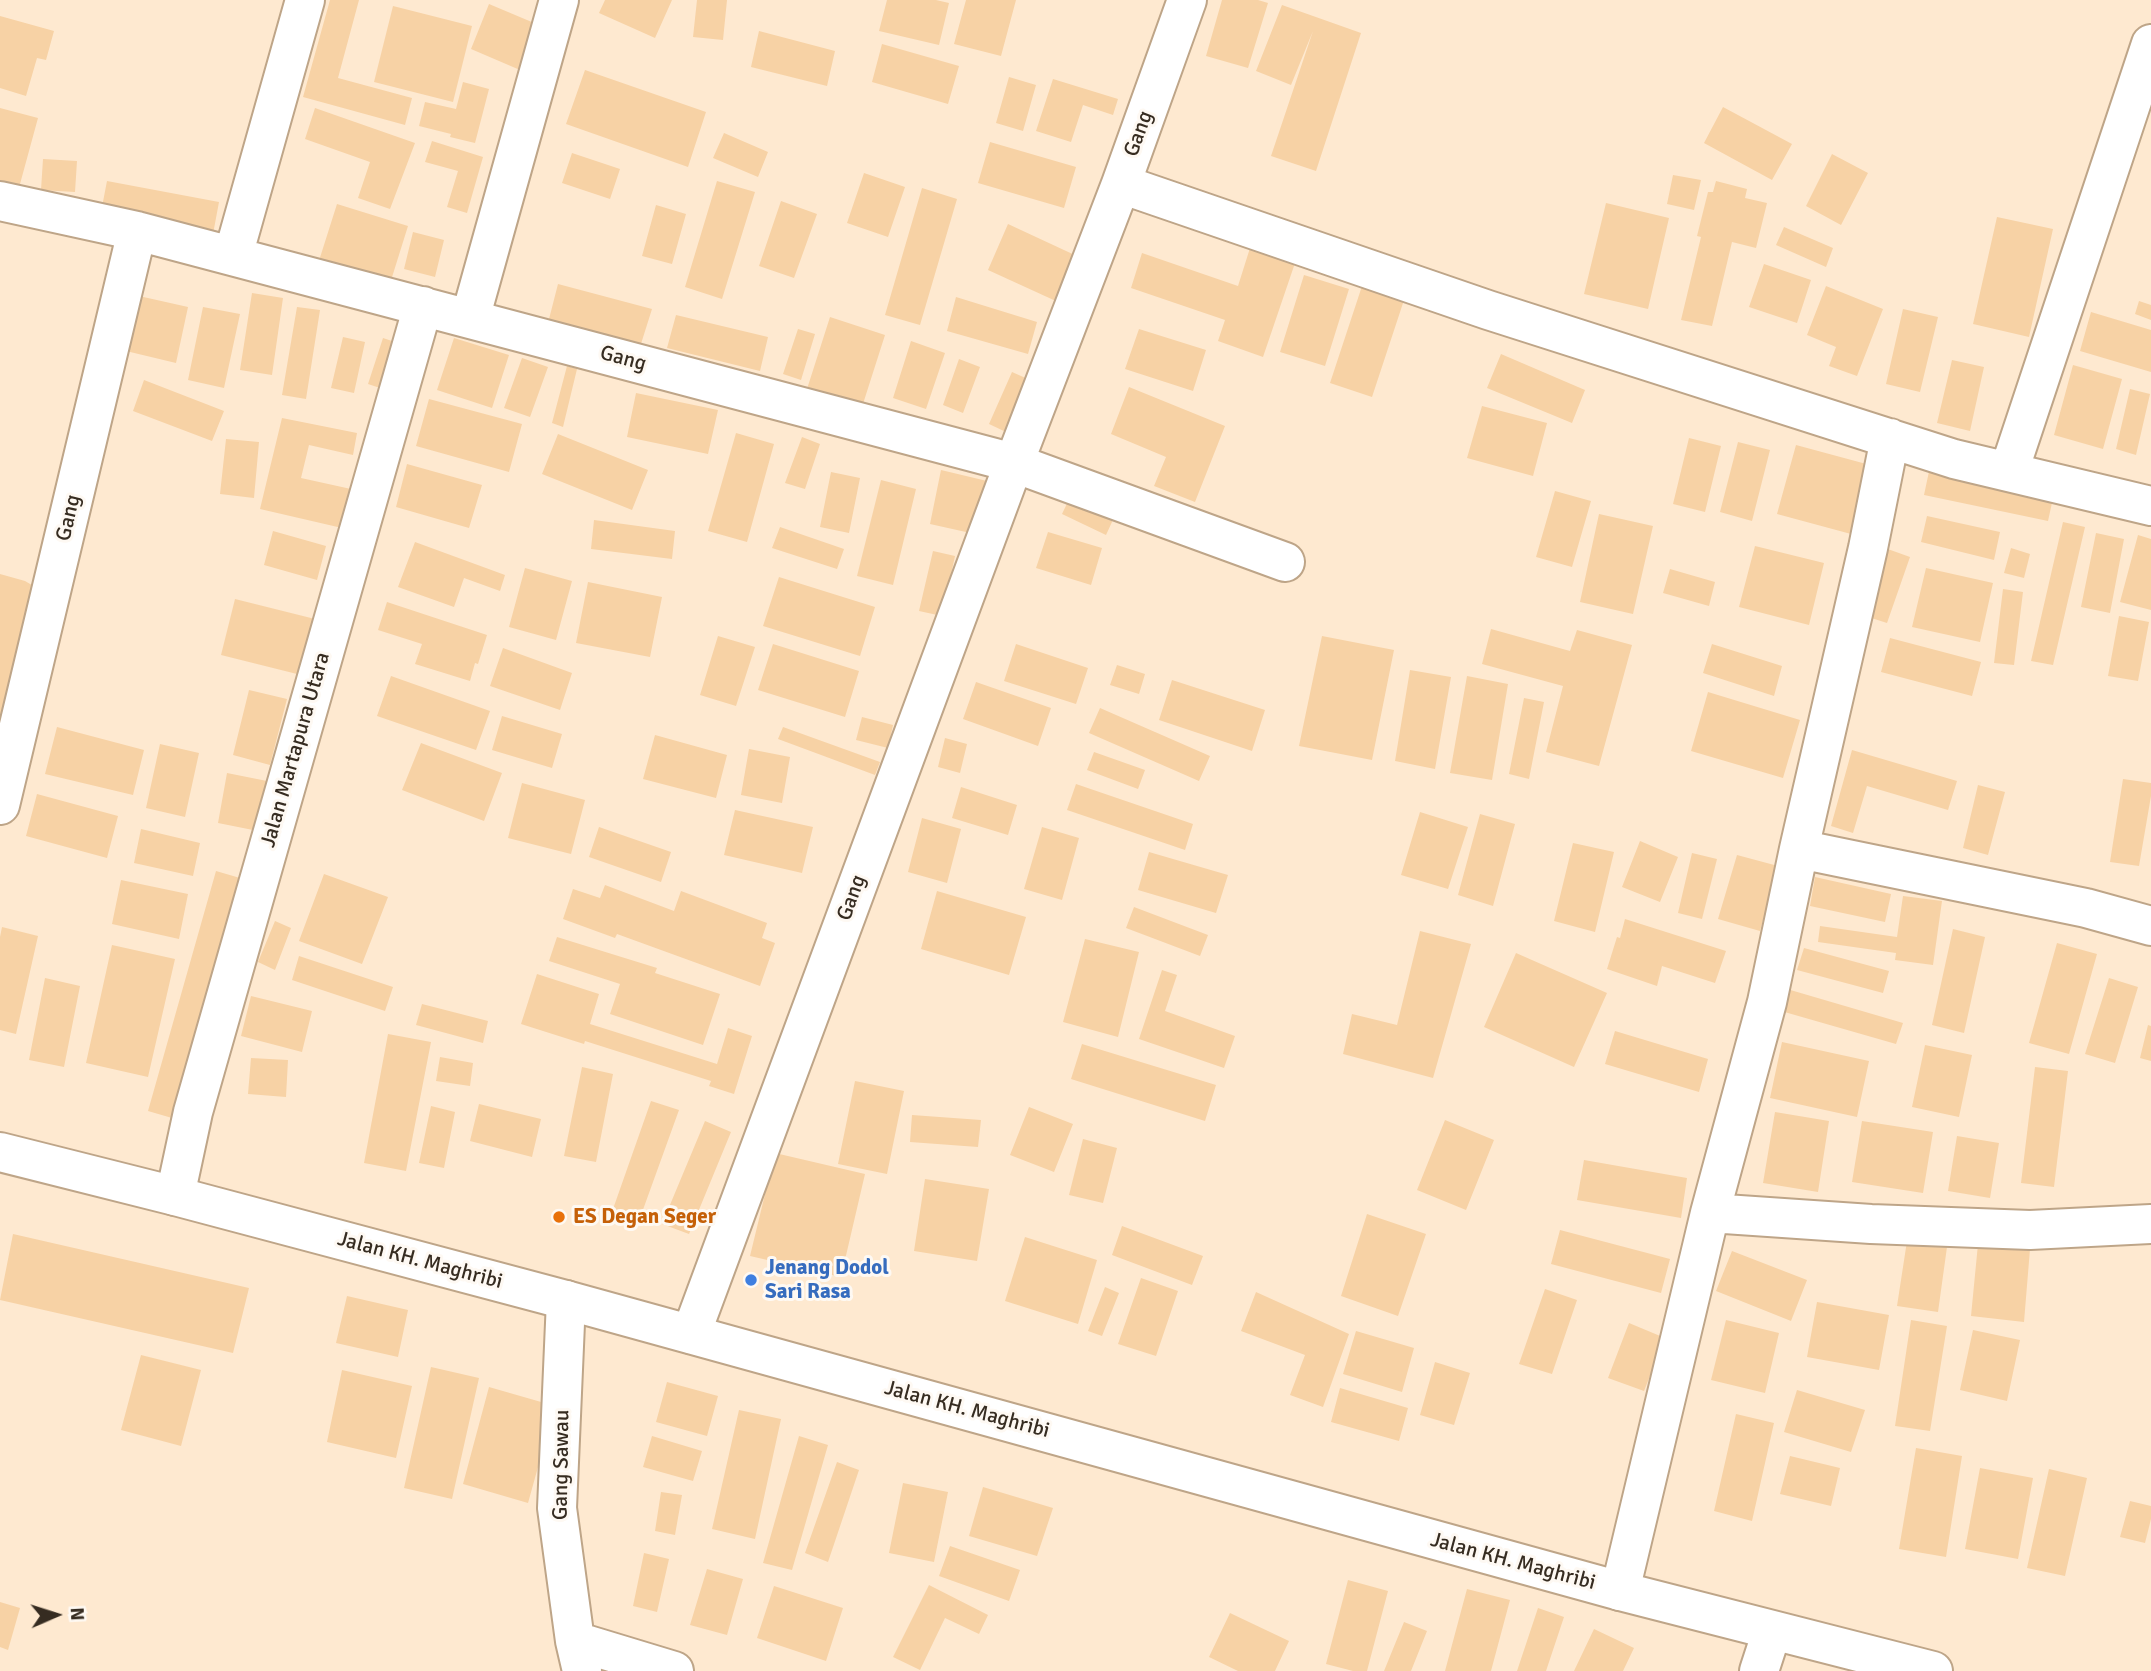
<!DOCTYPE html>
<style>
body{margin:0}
#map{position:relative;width:2151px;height:1671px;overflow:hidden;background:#fee9d0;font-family:Signika,sans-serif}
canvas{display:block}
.north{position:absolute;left:21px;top:1580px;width:70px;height:70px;-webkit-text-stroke:5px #fef9f3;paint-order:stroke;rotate:87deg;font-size:19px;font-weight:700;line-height:28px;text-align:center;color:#362c21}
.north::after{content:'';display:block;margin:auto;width:24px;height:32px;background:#362c21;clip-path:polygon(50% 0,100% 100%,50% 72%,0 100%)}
</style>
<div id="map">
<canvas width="2151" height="1671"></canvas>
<div class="north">N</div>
</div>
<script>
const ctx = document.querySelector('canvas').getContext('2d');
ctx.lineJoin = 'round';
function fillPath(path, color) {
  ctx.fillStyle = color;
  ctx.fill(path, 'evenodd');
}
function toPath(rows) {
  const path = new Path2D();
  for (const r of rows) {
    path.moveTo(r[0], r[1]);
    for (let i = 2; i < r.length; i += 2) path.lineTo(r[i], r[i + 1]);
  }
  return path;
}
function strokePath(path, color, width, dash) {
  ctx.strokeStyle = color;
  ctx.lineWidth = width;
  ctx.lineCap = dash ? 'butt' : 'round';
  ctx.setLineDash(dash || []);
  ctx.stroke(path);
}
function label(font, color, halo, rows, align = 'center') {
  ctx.font = font + ' Signika,sans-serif';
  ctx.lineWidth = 6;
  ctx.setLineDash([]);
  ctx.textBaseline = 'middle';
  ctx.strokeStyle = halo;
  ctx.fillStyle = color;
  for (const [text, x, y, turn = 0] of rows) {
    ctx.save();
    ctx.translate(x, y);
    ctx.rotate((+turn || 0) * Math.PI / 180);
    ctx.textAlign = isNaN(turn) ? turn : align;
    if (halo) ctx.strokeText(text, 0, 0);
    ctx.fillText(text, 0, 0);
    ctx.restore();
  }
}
fillPath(toPath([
 [330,0,359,0,338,78,412,98,405,125,303,97],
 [605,0,672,0,655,38,599,13],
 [697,0,727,0,723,40,693,37],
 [887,0,936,0,949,3,939,45,879,31],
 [966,0,1016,0,1001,56,954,44],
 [1222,0,1258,0,1268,3,1248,68,1206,56],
 [489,4,546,28,527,73,471,49],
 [1282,5,1361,33,1316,171,1271,156,1313,31,1291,85,1256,71],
 [393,6,472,26,453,102,374,82],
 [0,16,54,31,46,60,37,58,26,96,0,88],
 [759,31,835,51,827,86,751,67],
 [882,44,959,66,948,104,872,82],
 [585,70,706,112,688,167,566,124],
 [1009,77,1036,85,1023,131,996,123],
 [1053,79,1118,99,1113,115,1083,105,1071,142,1036,131],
 [463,82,489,89,475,143,450,137,451,134,419,126,425,102,456,109],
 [1723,107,1792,144,1772,180,1704,143],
 [0,108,38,118,17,195,0,191],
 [315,108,415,143,390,209,358,198,370,162,305,139],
 [724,133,768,152,758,177,713,158],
 [432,141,483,157,467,213,447,207,458,171,425,162],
 [990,142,1076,167,1064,208,978,183],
 [572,153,620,169,610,199,562,183],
 [1832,154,1868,173,1841,225,1806,206],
 [43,159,77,161,75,192,41,190],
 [864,173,905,187,888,237,847,223],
 [1673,175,1701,180,1694,210,1667,204],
 [107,181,219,202,213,234,101,212],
 [717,181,755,192,722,299,685,287],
 [1716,181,1747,189,1745,198,1767,203,1756,248,1732,242,1712,326,1681,320,1701,237,1697,236,1708,192,1713,192],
 [922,188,957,199,920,325,885,315],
 [781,201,817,214,794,278,759,266],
 [1606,203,1669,218,1648,309,1584,294],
 [337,204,408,226,388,290,317,267],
 [656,205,686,214,672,264,642,256],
 [1997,217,2053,229,2029,337,1973,324],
 [1008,224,1079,257,1058,302,988,270],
 [1784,227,1833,248,1826,267,1776,245],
 [413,232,444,240,435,277,404,269],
 [1250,248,1295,263,1263,357,1218,341,1225,320,1131,288,1142,253,1238,286],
 [1764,264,1811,280,1797,323,1749,307],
 [1304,275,1349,289,1325,366,1280,352],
 [1363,283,1405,297,1372,397,1330,383],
 [558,284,652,309,640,347,548,323],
 [1826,286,1883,309,1857,376,1829,366,1836,347,1807,335],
 [252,293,283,298,272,375,240,370],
 [139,296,188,307,176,363,126,351],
 [956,297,1037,322,1028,354,947,331],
 [2139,301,2151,305,2151,320,2135,314],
 [203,307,240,314,224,388,188,380],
 [297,307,320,310,306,399,282,395],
 [1903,309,1938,317,1920,392,1886,384],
 [2091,312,2151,330,2151,372,2080,351],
 [676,315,768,337,760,371,667,348],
 [830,317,885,335,862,407,807,389],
 [798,329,815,334,801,380,783,374],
 [1139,329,1206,350,1193,391,1125,369],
 [343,337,365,342,354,393,331,388],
 [383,338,401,344,386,390,368,384],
 [454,338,509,355,492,408,437,390],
 [911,341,945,353,926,409,893,398],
 [1501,354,1585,390,1572,423,1487,388],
 [522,358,548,367,530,417,504,408],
 [959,359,980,367,963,413,943,405],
 [1952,360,1984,367,1970,431,1937,423],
 [2073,365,2122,379,2103,449,2054,435],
 [567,366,577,369,563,427,552,423],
 [1012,372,1030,380,1006,432,989,424],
 [144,380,224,411,212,441,133,411],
 [1129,387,1225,426,1195,502,1154,486,1166,457,1111,434],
 [2130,389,2150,394,2136,455,2116,449],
 [636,393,718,410,708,454,627,437],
 [429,399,522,424,509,472,416,446],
 [1482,406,1547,423,1533,476,1467,458],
 [282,418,357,433,353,455,309,445,301,478,351,489,342,528,260,509],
 [736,433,774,444,747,542,708,531],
 [558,434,648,470,632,510,542,474],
 [802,437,820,444,805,489,785,483],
 [1689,438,1721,446,1705,512,1673,504],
 [226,439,259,442,254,498,220,494],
 [1738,442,1770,450,1752,521,1720,512],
 [1796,445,1870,465,1851,534,1777,514],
 [1931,462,2055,489,2048,521,1924,495],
 [407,464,482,485,469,528,396,507],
 [941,470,987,481,975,534,930,524],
 [831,472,860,478,849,533,820,527],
 [881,480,916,489,893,585,857,576],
 [1073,491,1117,511,1106,535,1062,514],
 [1555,491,1591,501,1572,567,1536,557],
 [1599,514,1653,526,1633,614,1580,602],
 [1927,516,2000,532,1994,560,1921,542],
 [594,520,675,531,672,559,591,549],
 [2063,522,2085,527,2053,665,2031,661],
 [780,527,844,549,837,569,772,548],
 [273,531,326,546,317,580,264,565],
 [1048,532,1102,548,1091,585,1036,568],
 [2096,533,2124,539,2110,613,2081,607],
 [2138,535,2151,539,2151,610,2120,602],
 [415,542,505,575,500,591,464,578,454,607,398,587],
 [1755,546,1824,563,1809,625,1739,607],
 [1885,548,1910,557,1887,623,1862,615],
 [2011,548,2030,554,2024,578,2004,573],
 [933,551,955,556,942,616,919,611],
 [525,568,572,581,556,640,509,627],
 [1926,568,1993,583,1980,642,1912,627],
 [1670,569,1715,582,1709,606,1663,593],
 [0,574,25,581,42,591,0,750],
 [779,577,875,607,860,656,763,626],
 [588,582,662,597,650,657,576,643],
 [2003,589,2023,592,2014,665,1994,663],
 [235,599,323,621,309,677,221,655],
 [387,602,487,635,478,664,475,663,470,681,415,664,422,644,378,630],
 [2119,616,2149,622,2138,681,2108,676],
 [1491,629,1570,651,1577,630,1632,645,1599,766,1546,752,1563,686,1482,664],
 [718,636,755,647,736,706,700,695],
 [1322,636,1394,650,1372,760,1299,746],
 [1890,638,1981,662,1972,696,1881,672],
 [773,644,859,671,845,717,758,690],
 [1016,644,1088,668,1076,704,1004,681],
 [1712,644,1782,666,1774,696,1703,673],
 [503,648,572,673,560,710,490,686],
 [1117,665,1145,674,1139,694,1110,685],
 [1410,670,1451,677,1435,769,1395,761],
 [391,676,490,711,476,750,377,716],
 [1467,676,1508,684,1492,780,1450,773],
 [1172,680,1265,710,1252,751,1159,720],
 [976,682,1051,708,1038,746,963,719],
 [249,690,287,699,270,765,233,755],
 [1708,692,1800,720,1783,778,1691,751],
 [1524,698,1544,702,1529,779,1509,774],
 [1100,708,1210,756,1199,781,1089,733],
 [502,716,562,734,552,768,492,750],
 [862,717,893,725,888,748,856,740],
 [57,727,144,750,133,795,45,774],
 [783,727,880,762,875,775,778,739],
 [655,735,727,755,716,798,643,779],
 [945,738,967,744,960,773,938,767],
 [421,743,502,773,484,821,402,790],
 [160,744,199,753,185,817,146,808],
 [749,749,790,757,782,803,741,795],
 [1852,750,1957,781,1948,810,1867,786,1853,833,1831,826],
 [1094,752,1145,770,1138,789,1087,770],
 [227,773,267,781,258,831,218,823],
 [2123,779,2151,783,2151,796,2139,866,2110,862],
 [522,783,585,800,571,854,508,838],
 [1076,784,1193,824,1185,850,1067,810],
 [1978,785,2005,792,1988,855,1963,848],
 [961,787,1017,805,1008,835,952,818],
 [37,794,118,816,107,858,26,836],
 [735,810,813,827,802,873,724,855],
 [1420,812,1468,827,1448,889,1401,875],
 [1480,814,1515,824,1493,906,1458,895],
 [922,818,961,829,947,883,908,872],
 [599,827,671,852,661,882,589,857],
 [1042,827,1079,838,1062,900,1024,889],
 [141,829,200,843,193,876,134,863],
 [1640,841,1678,857,1660,902,1622,887],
 [1573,843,1614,852,1595,932,1554,921],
 [1149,852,1228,875,1216,913,1138,890],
 [1692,853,1717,859,1702,919,1678,913],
 [1737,855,1778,866,1760,931,1718,919],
 [216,871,240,878,172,1118,148,1111],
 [324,874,388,897,362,964,299,941],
 [1815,877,1891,894,1885,922,1810,906],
 [121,880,188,894,179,939,112,924],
 [605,885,674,911,681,891,767,923,762,938,775,943,760,986,617,934,615,938,563,919,573,889,600,898],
 [937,891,1026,917,1009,975,921,949],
 [1903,896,1942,901,1933,965,1895,960,1896,953,1818,942,1820,926,1897,937],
 [1134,907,1208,935,1200,956,1126,928],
 [1625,919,1726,951,1715,983,1662,966,1657,986,1607,969,1617,937,1620,938],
 [275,921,291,928,275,970,258,962],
 [2,927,38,936,16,1034,0,1030,0,937],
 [1953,929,1985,937,1964,1033,1932,1025],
 [1420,931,1471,944,1433,1078,1343,1054,1352,1014,1397,1025],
 [557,937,657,968,655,973,720,994,703,1045,610,1014,620,984,549,961],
 [1085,939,1139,952,1118,1037,1063,1022],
 [2057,943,2097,954,2069,1054,2029,1043],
 [112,945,175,959,148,1077,86,1063],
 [1804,948,1889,971,1883,993,1797,970],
 [1516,953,1607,993,1574,1067,1484,1027],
 [299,956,393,987,385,1011,292,980],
 [1162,970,1177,975,1165,1011,1235,1036,1224,1068,1139,1039],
 [537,974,599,994,590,1024,717,1064,728,1028,752,1036,734,1094,709,1086,711,1081,585,1041,584,1044,521,1024],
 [45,978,80,986,64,1067,29,1060],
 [2109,978,2138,987,2115,1063,2085,1054],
 [1787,989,1903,1023,1896,1044,1781,1011],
 [251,996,312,1011,302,1052,241,1036],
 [422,1004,488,1021,483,1043,416,1025],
 [2148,1025,2151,1026,2151,1061,2140,1058],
 [1615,1031,1708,1059,1699,1092,1605,1064],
 [388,1034,431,1042,406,1171,364,1163],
 [1782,1042,1869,1061,1857,1117,1770,1098],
 [1082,1044,1216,1085,1205,1121,1071,1079],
 [1925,1045,1972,1055,1959,1117,1912,1107],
 [440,1057,473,1063,470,1086,436,1081],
 [251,1058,288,1060,286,1097,248,1094],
 [582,1067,613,1074,596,1162,564,1156],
 [2035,1067,2068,1071,2054,1187,2021,1183],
 [855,1081,904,1091,887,1174,838,1164],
 [651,1101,679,1110,640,1218,613,1209],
 [479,1104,541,1119,532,1157,470,1141],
 [431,1106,455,1112,444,1168,419,1163],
 [1029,1107,1073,1124,1054,1172,1010,1155],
 [1775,1112,1829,1121,1818,1192,1763,1183],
 [912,1115,981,1120,978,1147,910,1142],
 [1445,1120,1494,1140,1466,1210,1417,1190],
 [705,1121,731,1132,689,1234,662,1224],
 [1862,1121,1933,1132,1923,1193,1852,1182],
 [1957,1136,1999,1143,1990,1198,1948,1191],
 [1083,1139,1117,1148,1103,1203,1069,1195],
 [775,1153,865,1174,841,1277,750,1256],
 [1584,1160,1687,1178,1681,1218,1577,1200],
 [925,1179,989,1189,977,1261,914,1251],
 [1367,1214,1426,1234,1398,1316,1341,1296],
 [1122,1226,1203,1256,1192,1285,1112,1255],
 [1560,1230,1670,1259,1661,1293,1551,1264],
 [13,1234,249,1288,233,1353,0,1300],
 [1025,1237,1097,1260,1078,1324,1005,1301],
 [1907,1241,1947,1247,1938,1312,1897,1306],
 [1978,1244,2030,1249,2024,1322,1971,1316],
 [1732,1251,1807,1280,1791,1321,1716,1291],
 [1141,1278,1178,1291,1156,1356,1118,1344],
 [1105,1287,1119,1293,1102,1336,1088,1331],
 [1545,1289,1577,1300,1552,1374,1519,1364],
 [1256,1292,1349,1334,1323,1407,1290,1395,1305,1355,1241,1331],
 [347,1296,408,1310,398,1357,336,1343],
 [1817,1302,1889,1315,1879,1370,1807,1357],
 [1726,1320,1779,1333,1765,1393,1711,1380],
 [1911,1320,1947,1326,1930,1431,1895,1426],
 [1629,1323,1665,1338,1644,1391,1608,1378],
 [1973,1330,2020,1340,2007,1401,1960,1390],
 [1356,1331,1414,1348,1402,1392,1343,1374],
 [141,1355,201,1370,181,1446,121,1430],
 [1435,1362,1470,1373,1454,1425,1420,1415],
 [431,1367,479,1378,452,1499,404,1488],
 [342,1370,412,1386,396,1458,327,1442],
 [667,1382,718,1396,707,1436,656,1422],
 [489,1387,555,1406,528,1503,463,1484],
 [1340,1388,1408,1408,1399,1441,1331,1422],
 [1797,1390,1865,1410,1851,1452,1784,1432],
 [739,1410,781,1419,755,1539,712,1529],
 [1736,1414,1774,1423,1752,1521,1714,1511],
 [652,1436,702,1451,693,1481,643,1467],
 [799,1436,828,1445,792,1570,763,1563],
 [1916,1448,1962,1456,1946,1557,1899,1549],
 [1790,1456,1840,1468,1831,1506,1780,1494],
 [837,1462,859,1470,828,1562,805,1553],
 [1980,1468,2033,1478,2018,1559,1965,1549],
 [2049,1469,2087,1478,2065,1576,2027,1568],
 [903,1483,948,1492,934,1562,889,1553],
 [983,1487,1053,1508,1037,1556,969,1536],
 [661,1492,682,1495,675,1535,655,1531],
 [2130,1501,2151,1506,2151,1519,2145,1543,2120,1537],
 [950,1546,1020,1570,1009,1601,939,1576],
 [644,1553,669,1559,657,1612,633,1606],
 [707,1569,743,1579,727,1635,690,1625],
 [1348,1580,1388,1591,1367,1671,1353,1671,1326,1664],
 [929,1585,988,1615,979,1634,945,1618,920,1670,893,1657],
 [774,1586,843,1608,826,1661,757,1638],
 [1467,1589,1510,1600,1491,1671,1445,1671],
 [0,1602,20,1608,8,1650,0,1647],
 [1538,1608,1564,1617,1546,1671,1517,1671],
 [1230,1613,1289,1641,1275,1671,1238,1671,1209,1657],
 [1404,1622,1427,1631,1411,1671,1384,1671],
 [1594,1629,1634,1648,1623,1671,1574,1671]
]), '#f7d2a5');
const minor = toPath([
 [1121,184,1488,310,1954,459,2151,506],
 [0,201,137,231,1014,463,1285,562],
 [233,256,305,0],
 [470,319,559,0],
 [2009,471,2151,44],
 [0,805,137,231],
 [1799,849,2086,908,2151,926],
 [175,1196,193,1112,423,306],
 [1710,1213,1871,1224,2030,1230,2151,1224],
 [566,1300,557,1508,575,1641,582,1671],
 [691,1334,1014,463,1121,184,1187,0],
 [1620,1591,1710,1213,1767,1002,1799,849,1868,548,1890,438],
 [575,1641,674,1671],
 [1759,1671,1772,1631]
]);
const highway = toPath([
 [0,1152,175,1196,566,1300,1620,1591,1933,1671]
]);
strokePath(minor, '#bea588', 42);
strokePath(highway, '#bea588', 42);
strokePath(minor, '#fff', 38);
strokePath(highway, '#fff', 38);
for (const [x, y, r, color] of [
 [559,1217,7,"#e8710a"],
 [751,1280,7,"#3f7fe0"]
]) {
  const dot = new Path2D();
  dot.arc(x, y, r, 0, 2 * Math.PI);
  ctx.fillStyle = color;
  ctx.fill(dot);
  strokePath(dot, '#fef9f3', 2.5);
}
label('21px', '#362c21', '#fef9f3', [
 ["Gang",1139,134,-70],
 ["Gang",623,359,15],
 ["Gang",69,518,-77],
 ["Jalan Martapura Utara",296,750,-74],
 ["Gang",852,898,-70],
 ["Jalan KH. Maghribi",420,1261,15],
 ["Jalan KH. Maghribi",967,1410,15],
 ["Gang Sawau",562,1465,-89],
 ["Jalan KH. Maghribi",1513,1562,15]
]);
label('bold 21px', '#c56008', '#fef9f3', [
 ["ES Degan Seger",573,1217]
], 'left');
label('bold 21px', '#366cbe', '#fef9f3', [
 ["Jenang Dodol",765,1268],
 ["Sari Rasa",765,1292]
], 'left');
</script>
